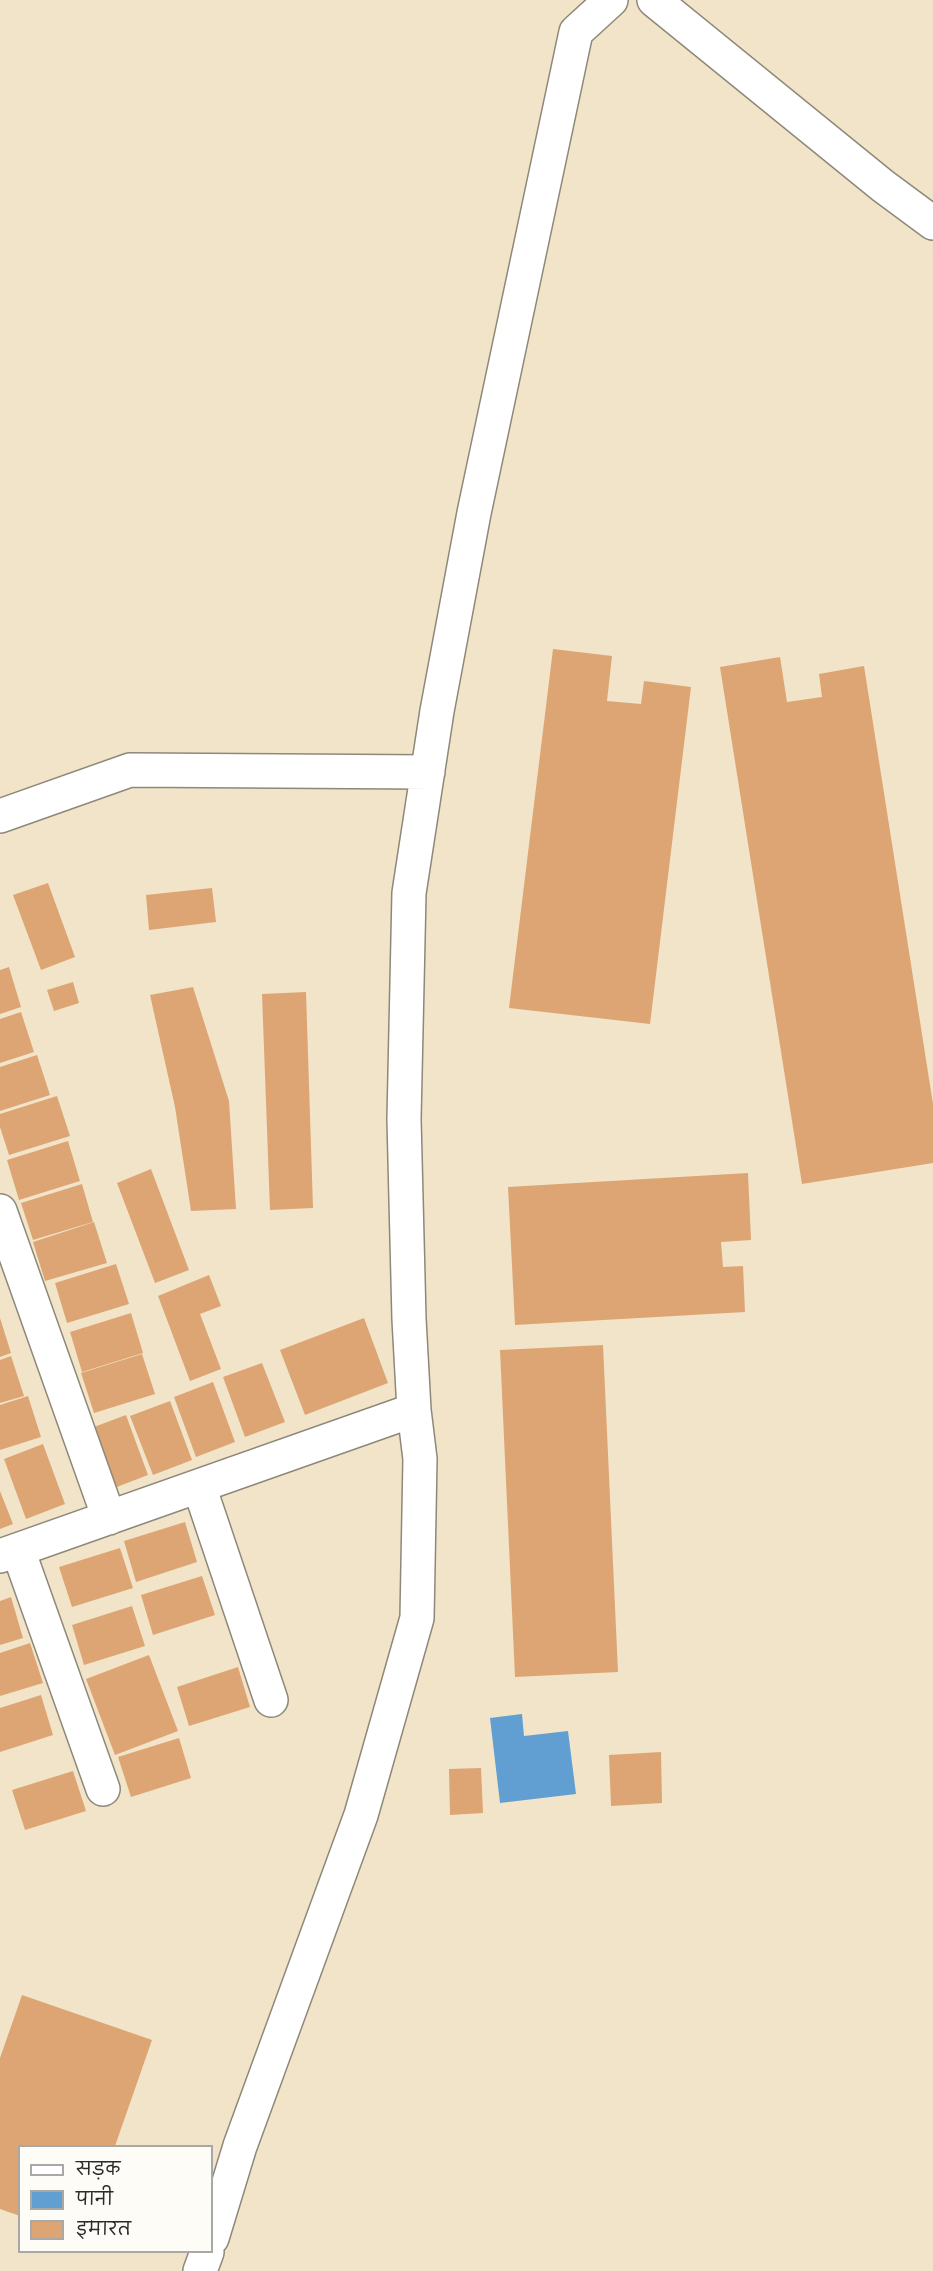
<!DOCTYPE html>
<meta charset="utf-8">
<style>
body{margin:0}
#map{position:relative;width:933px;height:2271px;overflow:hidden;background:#f2e4c8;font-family:"Gochi Hand","Playpen Sans Deva",sans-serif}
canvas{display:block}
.legend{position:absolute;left:18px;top:2145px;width:195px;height:108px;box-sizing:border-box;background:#fdfcf7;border:2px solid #a9a8a5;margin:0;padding:8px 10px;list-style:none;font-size:18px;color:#2b2b2b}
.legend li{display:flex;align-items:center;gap:12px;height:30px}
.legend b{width:30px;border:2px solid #a9a8a5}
</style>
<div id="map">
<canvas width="933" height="2271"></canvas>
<ul class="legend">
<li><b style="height:8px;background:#fff"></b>सड़क</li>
<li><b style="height:16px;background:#619fd2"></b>पानी</li>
<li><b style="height:16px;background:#dda574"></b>इमारत</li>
</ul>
</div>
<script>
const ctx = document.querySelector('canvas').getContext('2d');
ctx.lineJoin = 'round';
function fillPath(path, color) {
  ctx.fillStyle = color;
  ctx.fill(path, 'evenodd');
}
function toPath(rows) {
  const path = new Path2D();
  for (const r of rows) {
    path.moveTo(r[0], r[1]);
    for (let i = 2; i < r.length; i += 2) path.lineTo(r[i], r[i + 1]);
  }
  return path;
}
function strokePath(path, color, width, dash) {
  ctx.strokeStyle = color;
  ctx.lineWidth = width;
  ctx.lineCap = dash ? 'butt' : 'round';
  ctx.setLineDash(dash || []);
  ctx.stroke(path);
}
fillPath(toPath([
 [522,1714,524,1736,568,1731,576,1794,500,1803,490,1718]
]), '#619fd2');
fillPath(toPath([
 [553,649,612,656,607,701,641,704,644,681,691,687,650,1024,509,1008],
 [780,657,787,702,822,697,819,674,864,666,933,1104,933,1163,802,1184,720,667],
 [48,883,75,957,41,970,13,895],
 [212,888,216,922,149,930,146,895],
 [9,967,21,1007,0,1014,0,970],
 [73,982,79,1003,54,1011,47,990],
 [193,987,229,1101,236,1209,191,1211,175,1107,150,995],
 [306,992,313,1208,270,1210,262,994],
 [21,1012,34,1052,0,1063,0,1019],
 [37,1055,50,1095,0,1111,0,1067],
 [57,1096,70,1136,9,1155,0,1127,0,1114],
 [68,1141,80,1181,19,1200,7,1160],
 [151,1169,189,1270,155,1283,117,1183],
 [748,1173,751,1240,721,1242,723,1267,743,1266,745,1312,515,1325,508,1187],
 [82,1184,93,1222,33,1240,21,1203],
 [94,1222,107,1263,45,1281,33,1242],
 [116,1264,129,1304,67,1323,55,1283],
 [209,1275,221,1306,200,1314,221,1369,190,1381,158,1296],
 [131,1313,143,1353,82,1372,70,1332],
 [0,1318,11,1353,0,1357],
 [364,1318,388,1383,305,1415,280,1350],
 [603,1345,618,1672,515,1677,500,1350],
 [142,1354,155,1394,94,1413,81,1373],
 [11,1356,24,1396,0,1403,0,1360],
 [262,1363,285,1422,245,1437,223,1377],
 [213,1382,235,1442,196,1457,174,1397],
 [28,1396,41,1437,0,1450,0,1405],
 [170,1401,192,1460,153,1475,130,1416],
 [126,1415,148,1475,109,1490,86,1430],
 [43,1444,65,1504,26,1519,4,1459],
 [0,1491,13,1524,0,1529],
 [185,1522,197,1562,136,1582,124,1541],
 [120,1548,133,1588,72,1607,59,1567],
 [202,1576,215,1615,153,1635,141,1595],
 [11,1597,23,1638,0,1645,0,1601],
 [132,1606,145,1646,84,1665,72,1625],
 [30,1643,43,1683,0,1696,0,1653],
 [149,1655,178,1731,115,1755,86,1679],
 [238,1667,250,1707,189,1726,177,1687],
 [41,1695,53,1735,0,1752,0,1708],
 [179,1738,191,1778,131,1797,118,1757],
 [661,1752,662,1803,611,1806,609,1755],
 [481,1768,483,1813,450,1815,449,1769],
 [73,1771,86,1811,25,1830,12,1790],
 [22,1995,152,2040,115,2146,20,2146,20,2216,0,2209,0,2058]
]), '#dda574');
const minor = toPath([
 [654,0,883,186,933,223],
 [0,816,130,770,428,772],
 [0,1211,109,1518],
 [199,1486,271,1700],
 [18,1550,103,1789],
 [0,1556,414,1410],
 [212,2238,240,2146,361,1815,417,1618,420,1459,414,1410,409,1319,404,1119,409,893,437,711,474,513,576,32,611,0],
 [200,2271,207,2252]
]);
strokePath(minor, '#8e887a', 36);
strokePath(minor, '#fff', 33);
</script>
